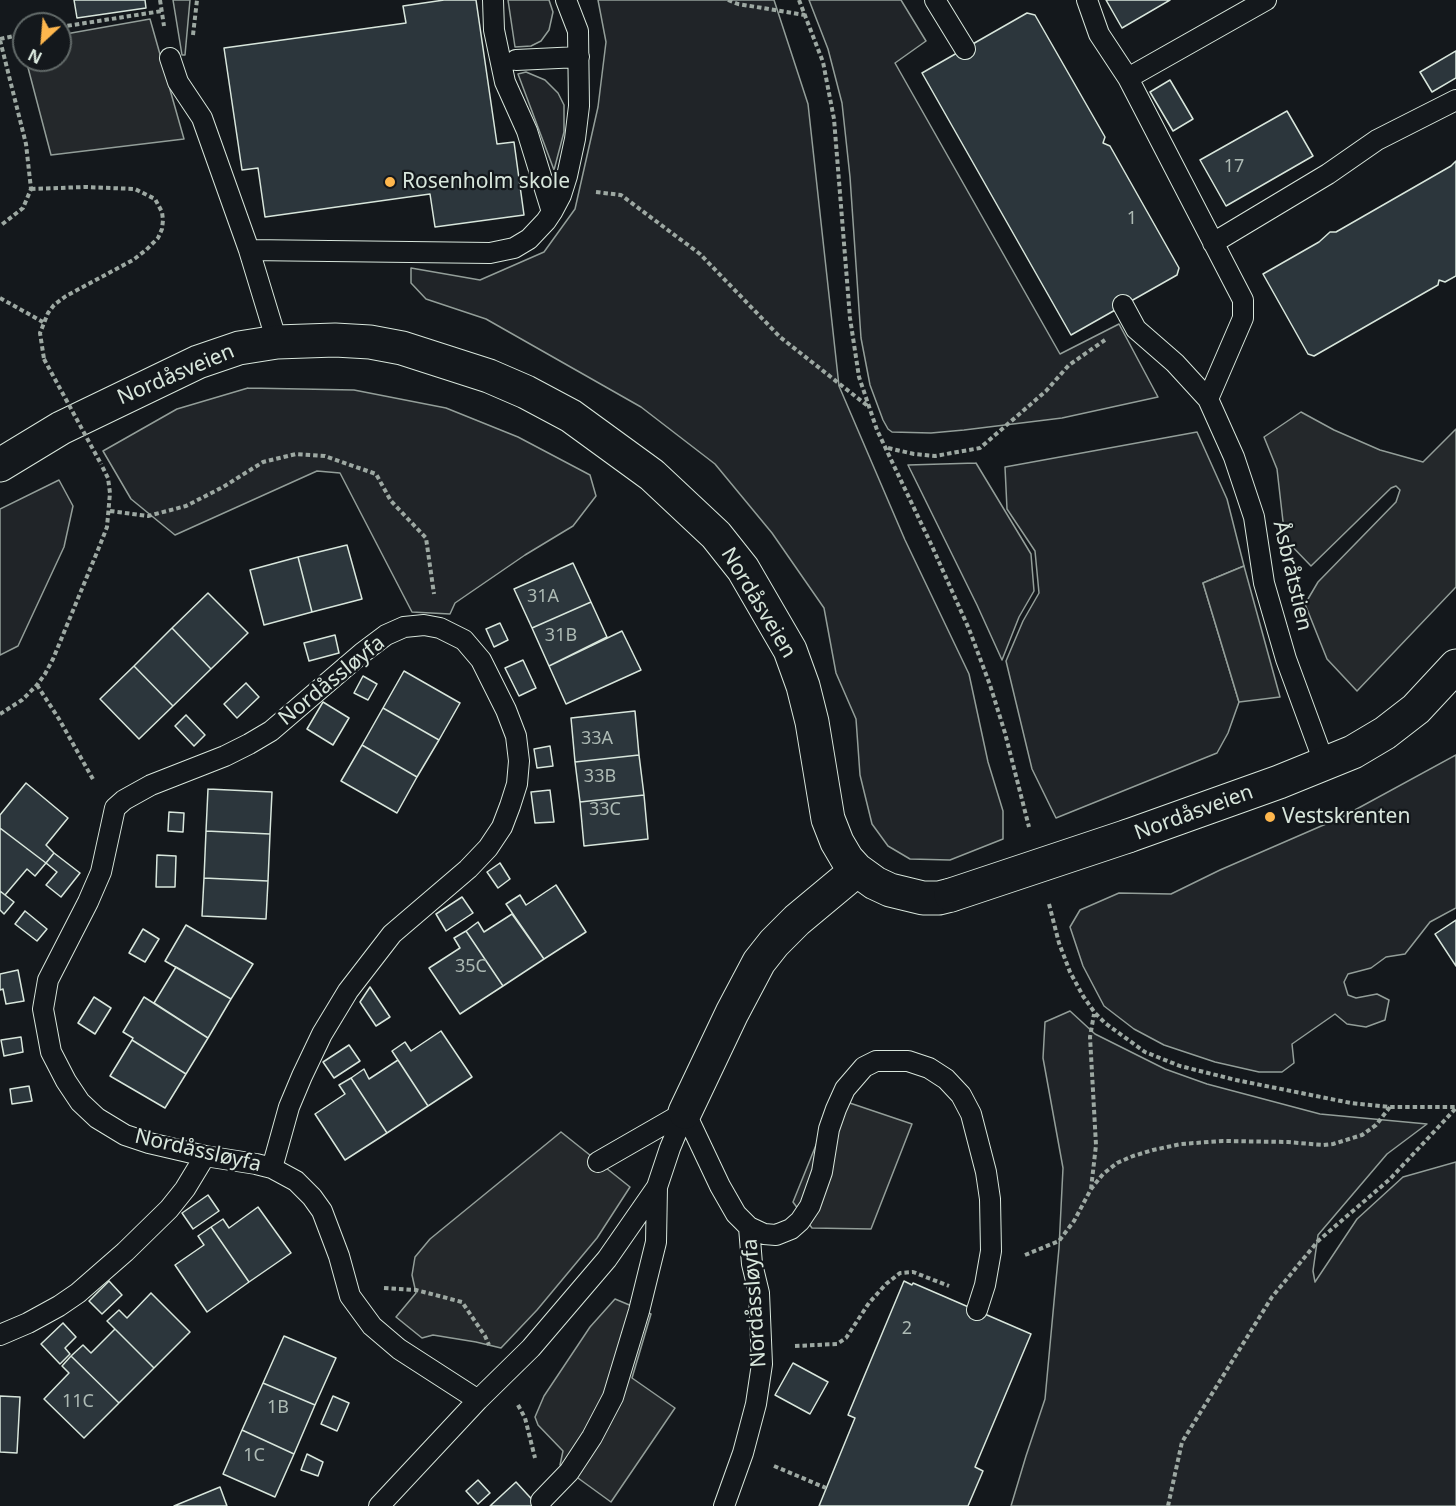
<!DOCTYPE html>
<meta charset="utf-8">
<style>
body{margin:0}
#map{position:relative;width:1456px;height:1506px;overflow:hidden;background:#14181c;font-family:"Noto Sans",sans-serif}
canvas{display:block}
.north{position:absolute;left:12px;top:12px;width:60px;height:60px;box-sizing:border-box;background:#14181c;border:2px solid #626a69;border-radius:50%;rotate:206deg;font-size:16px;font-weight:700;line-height:24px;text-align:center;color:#d8e6dc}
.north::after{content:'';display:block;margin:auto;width:21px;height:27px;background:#ffb74d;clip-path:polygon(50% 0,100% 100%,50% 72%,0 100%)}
</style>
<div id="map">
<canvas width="1456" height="1506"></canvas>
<div class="north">N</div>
</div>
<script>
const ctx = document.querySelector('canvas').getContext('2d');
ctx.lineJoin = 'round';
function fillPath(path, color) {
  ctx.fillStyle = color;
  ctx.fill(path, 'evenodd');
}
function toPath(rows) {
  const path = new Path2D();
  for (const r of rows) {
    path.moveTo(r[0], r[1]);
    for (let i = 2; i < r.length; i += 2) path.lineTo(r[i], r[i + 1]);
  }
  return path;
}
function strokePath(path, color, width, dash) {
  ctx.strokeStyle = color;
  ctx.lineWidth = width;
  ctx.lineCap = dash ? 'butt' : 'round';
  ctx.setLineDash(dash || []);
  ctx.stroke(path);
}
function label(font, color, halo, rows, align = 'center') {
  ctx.font = font + ' "Noto Sans",sans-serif';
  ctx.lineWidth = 4.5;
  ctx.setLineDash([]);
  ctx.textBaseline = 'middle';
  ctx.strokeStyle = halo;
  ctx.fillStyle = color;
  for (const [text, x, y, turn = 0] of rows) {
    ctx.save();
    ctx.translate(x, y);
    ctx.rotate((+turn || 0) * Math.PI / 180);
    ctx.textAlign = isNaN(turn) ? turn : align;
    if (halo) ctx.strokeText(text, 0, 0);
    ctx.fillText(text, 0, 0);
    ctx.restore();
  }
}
const green = toPath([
 [173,0,190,0,185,55,182,55,173,0],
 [508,0,549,0,553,12,549,30,541,41,531,46,515,47,508,0],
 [598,0,774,0,808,104,839,386,905,540,969,674,988,762,1003,811,1003,839,950,860,910,859,888,846,872,824,860,775,856,719,836,673,824,608,772,533,715,464,641,407,486,319,426,299,411,283,411,268,480,280,544,252,575,209,598,107,606,42,598,0],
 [809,0,901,0,926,41,895,63,1060,354,1119,324,1158,397,1062,418,964,430,931,433,892,432,888,429,883,420,870,385,861,338,850,177,842,103,828,49,809,0],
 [526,72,545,80,558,93,564,105,564,132,554,170,518,74,526,72],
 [248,388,354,390,446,408,518,437,590,475,596,496,573,526,525,555,455,603,450,614,412,612,340,473,317,471,175,535,131,499,103,451,177,409,248,388],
 [1197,432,1227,499,1244,566,1203,583,1239,702,1228,733,1217,753,1056,818,1032,769,1006,661,1023,621,1039,593,1035,551,1007,509,1005,467,1197,432],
 [976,463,1031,554,1034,591,1019,617,1002,660,977,605,908,465,976,463],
 [59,480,73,506,64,547,18,646,0,655,0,509,59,480],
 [1456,755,1456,908,1430,922,1405,954,1386,957,1371,968,1348,974,1344,982,1348,995,1356,998,1377,994,1389,1000,1385,1020,1366,1027,1347,1024,1335,1014,1292,1044,1294,1063,1282,1072,1259,1072,1215,1062,1164,1045,1134,1029,1104,1006,1083,966,1070,927,1080,910,1119,893,1171,894,1220,870,1342,817,1456,755],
 [1070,1011,1095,1034,1165,1069,1207,1084,1320,1114,1427,1124,1387,1154,1318,1235,1313,1271,1315,1282,1357,1219,1403,1177,1456,1162,1456,1506,1011,1506,1026,1456,1045,1399,1059,1248,1063,1168,1043,1058,1045,1022,1070,1011]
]);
fillPath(green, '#202428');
strokePath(green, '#939e99', 1.5);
const parking = toPath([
 [150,19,184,139,51,155,26,60,60,60,60,35,150,19],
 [1301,412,1334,430,1380,450,1423,462,1456,429,1456,587,1357,691,1327,659,1305,604,1318,582,1396,502,1400,490,1396,486,1391,488,1311,566,1285,539,1277,469,1264,437,1301,412],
 [1244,566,1280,697,1239,702,1203,583,1244,566],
 [835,1098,912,1124,871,1229,812,1228,793,1202,835,1098],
 [561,1132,630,1187,597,1238,537,1310,501,1348,476,1342,433,1335,422,1338,396,1317,416,1293,412,1275,415,1257,430,1239,561,1132],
 [615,1299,651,1314,632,1378,675,1408,611,1502,560,1465,563,1451,538,1425,535,1417,544,1396,590,1327,615,1299]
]);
fillPath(parking, '#24282b');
strokePath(parking, '#939e99', 1.5);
const building = toPath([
 [74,0,145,0,146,8,77,18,74,0],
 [444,0,476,0,497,144,514,142,524,215,435,227,430,194,265,217,258,168,242,170,224,48,406,23,403,6,444,0],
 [1106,0,1170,0,1122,28,1106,0],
 [1027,13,1035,15,1105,137,1103,143,1110,146,1179,268,1177,275,1071,335,922,73,1027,13],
 [1456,51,1456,78,1432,92,1420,72,1456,51],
 [1170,80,1193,119,1173,131,1150,92,1170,80],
 [1287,111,1313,156,1226,206,1200,160,1287,111],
 [1456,161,1456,276,1445,282,1439,280,1438,285,1314,356,1308,354,1263,274,1319,242,1330,232,1336,232,1451,166,1456,161],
 [347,545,362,599,312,612,298,557,347,545],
 [298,557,312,612,264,625,250,570,298,557],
 [573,563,591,602,532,628,514,589,573,563],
 [208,593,248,633,211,669,172,628,208,593],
 [591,602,607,637,549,666,532,628,591,602],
 [500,623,508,640,494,647,486,629,500,623],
 [172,628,211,669,173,706,134,666,172,628],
 [622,631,641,670,566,704,549,666,622,631],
 [335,635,339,653,309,661,304,643,335,635],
 [523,660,536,688,519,696,505,668,523,660],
 [134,666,173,706,139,739,100,699,134,666],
 [404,671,460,703,439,740,383,708,404,671],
 [363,676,377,684,368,700,354,693,363,676],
 [246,683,259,697,237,718,224,704,246,683],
 [323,702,349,718,333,745,307,729,323,702],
 [383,708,439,740,417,777,362,745,383,708],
 [635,711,639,755,575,762,571,718,635,711],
 [186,715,205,735,194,746,175,726,186,715],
 [362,745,417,777,397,813,341,781,362,745],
 [550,746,553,766,537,768,534,749,550,746],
 [639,755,644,795,580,802,575,762,639,755],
 [26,783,68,818,46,845,54,853,46,863,0,828,0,815,26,783],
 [208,789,272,792,270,834,206,831,208,789],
 [550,790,554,822,535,823,531,792,550,790],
 [644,795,648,839,584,846,580,802,644,795],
 [169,812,184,813,183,832,168,831,169,812],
 [0,828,46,863,35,876,27,869,5,895,0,891,0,828],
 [206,831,270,834,268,881,204,878,206,831],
 [54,853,80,873,61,897,46,885,57,872,46,863,54,853],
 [157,855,176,856,175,887,156,887,157,855],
 [500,863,510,879,498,888,487,872,500,863],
 [204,878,268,881,266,919,202,916,204,878],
 [556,885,586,932,544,959,506,904,520,895,526,905,556,885],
 [0,891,14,902,4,914,0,910,0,891],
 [462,897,473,913,446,931,436,914,462,897],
 [25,911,47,929,37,941,15,924,25,911],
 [512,914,544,959,503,986,466,931,478,922,484,932,512,914],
 [1456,920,1456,966,1435,934,1456,920],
 [186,925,253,964,231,999,165,961,186,925],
 [143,929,159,939,145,962,129,953,143,929],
 [466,931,503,986,460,1014,429,968,460,948,454,938,466,931],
 [176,967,231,999,208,1038,154,1003,176,967],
 [18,970,24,1001,6,1004,3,989,0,990,0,974,18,970],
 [370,987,390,1017,376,1026,360,1002,370,987],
 [94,997,111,1008,95,1034,78,1023,94,997],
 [144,997,208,1038,186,1074,132,1040,133,1038,123,1032,144,997],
 [441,1031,472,1077,428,1106,392,1051,405,1042,411,1051,441,1031],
 [21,1037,23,1052,4,1056,1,1040,21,1037],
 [132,1040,186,1074,165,1108,110,1076,132,1040],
 [349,1045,360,1061,334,1078,323,1062,349,1045],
 [398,1060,428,1106,387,1133,351,1078,364,1069,369,1079,398,1060],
 [351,1078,387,1133,345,1160,315,1114,345,1094,339,1085,351,1078],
 [29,1086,32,1101,12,1104,10,1089,29,1086],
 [208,1195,219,1211,193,1229,182,1213,208,1195],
 [258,1207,291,1253,249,1282,211,1227,223,1219,229,1228,258,1207],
 [211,1227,249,1282,207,1312,175,1265,204,1245,198,1236,211,1227],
 [109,1281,122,1295,102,1314,89,1301,109,1281],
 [904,1281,912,1285,913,1283,1031,1334,975,1467,983,1471,968,1506,819,1506,855,1418,848,1415,904,1281],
 [151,1293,190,1332,154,1368,107,1321,119,1310,127,1318,151,1293],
 [63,1323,76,1337,65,1348,70,1354,60,1364,41,1344,63,1323],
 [115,1329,154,1368,119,1403,71,1356,83,1345,91,1353,115,1329],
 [284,1336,336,1358,315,1405,263,1383,284,1336],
 [71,1356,119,1403,84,1438,44,1399,69,1373,62,1366,71,1356],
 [793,1363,828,1382,810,1414,775,1395,793,1363],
 [263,1383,315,1405,294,1454,242,1430,263,1383],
 [0,1396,20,1397,17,1453,0,1452,0,1396],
 [333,1396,349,1403,337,1431,321,1424,333,1396],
 [242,1430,294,1454,275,1497,223,1474,242,1430],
 [307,1454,323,1462,318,1476,301,1470,307,1454],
 [478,1480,490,1493,478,1504,466,1491,478,1480],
 [516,1482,538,1506,490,1506,516,1482],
 [220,1487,227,1506,174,1506,220,1487]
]);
fillPath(building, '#2c363c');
strokePath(building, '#d8e6dc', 1.5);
const service = toPath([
 [493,0,494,30,505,82,527,131,552,212,561,195,567,176,575,139,579,106,578,31,566,0],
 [935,0,965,49],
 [1087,0,1099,34,1128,78,1243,300,1243,318,1208,399],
 [170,58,178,82,202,118,249,250,277,342],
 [516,60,579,57],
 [1128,78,1266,0],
 [1213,243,1328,174,1377,140,1456,100],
 [249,250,490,253,514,248,529,239,546,221,552,212],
 [1123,305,1136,329,1175,363,1208,399,1234,457,1254,517,1264,583,1286,659,1325,765],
 [685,1112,720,1186,736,1214,749,1227,764,1234,776,1235,791,1229,800,1221,810,1206,822,1172,829,1129,836,1109,845,1089,864,1067,876,1061,908,1061,929,1068,946,1079,961,1095,971,1114,986,1172,990,1199,991,1251,985,1285,977,1310],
 [598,1162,685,1112],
 [272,1168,289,1107,302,1076,322,1034,348,991,392,934,468,869,488,848,502,827,510,806,517,784,519,761,516,736,506,710,481,660,464,640,440,628,424,625,404,627,386,635,362,653,271,731,249,744,225,756,151,785,124,800,115,808,101,872,88,902,48,980,43,1009,51,1052,66,1081,80,1102,97,1118,125,1135,149,1143,205,1156,256,1164,272,1168,296,1181,312,1197,322,1211,339,1256,350,1296,372,1326,399,1349,478,1400],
 [0,1335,28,1323,59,1306,78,1293,125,1252,169,1209,185,1189,205,1156],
 [541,1501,569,1472,592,1437,613,1397,639,1311,656,1242,657,1187],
 [379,1506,478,1400,531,1348,607,1259,657,1187,670,1148,685,1112],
 [724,1506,743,1453,756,1404,762,1364,759,1293,752,1264,749,1227]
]);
const minor = toPath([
 [0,465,61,428,198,362,239,348,277,342,335,340,370,342,402,348,489,376,526,392,571,416,652,475,716,535,743,569,790,650,803,686,812,722,828,819,837,842,847,859,857,870,875,883,890,890,923,898,939,898,951,895],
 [1128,836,1279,782,1353,752,1385,733,1416,709,1456,666],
 [685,1112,732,1013,759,962,774,943,797,920,857,870]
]);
strokePath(service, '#d8e6dc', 22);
strokePath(minor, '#d8e6dc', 35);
strokePath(toPath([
 [160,0,164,26],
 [728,0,738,4,805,15],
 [799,0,823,62,834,119,850,318,859,377,877,430,931,544,969,629,990,685,1005,733,1029,827],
 [60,27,162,11],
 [193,35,197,0],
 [0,39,24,34],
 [0,40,26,144,31,189,23,208,0,226],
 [31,189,85,187,135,189,155,199,162,212,163,220,162,229,158,238,146,250,133,260,66,296,54,305,48,313,40,333,44,359],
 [596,192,621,195,700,254,780,337,869,407],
 [0,298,43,322],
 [888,448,914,454,935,456,980,448,1046,391,1069,365,1105,340],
 [110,511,148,516,186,506,223,487,263,462,296,454,325,456,376,474,391,501,426,538,434,594],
 [37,685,59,719,94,781],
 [0,714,22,700,37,685,45,674,53,659,100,545,107,527,110,493,108,478,101,464],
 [1049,904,1059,943,1070,972,1083,996,1095,1013,1105,1023,1145,1052,1180,1066,1236,1080,1351,1103,1390,1107,1456,1107],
 [1091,1189,1096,1145,1090,1037,1094,1014],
 [1025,1255,1059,1241,1074,1221,1091,1189,1103,1174,1117,1163,1133,1156,1153,1150,1181,1144,1223,1141,1288,1142,1323,1145,1333,1144,1362,1135,1376,1125,1390,1107],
 [384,1288,416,1290,462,1302,485,1336,489,1345],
 [795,1346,837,1344,846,1338,869,1303,886,1284,900,1273,913,1272,949,1286],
 [518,1405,525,1418,535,1458],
 [774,1466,826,1488],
 [1168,1506,1182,1442,1272,1297,1318,1241,1390,1179,1456,1108]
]), '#9da8a2', 4, [4.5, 3]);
strokePath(service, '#14181c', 20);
strokePath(minor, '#14181c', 33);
const minorBridge = toPath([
 [951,895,1128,836]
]);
strokePath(minorBridge, '#d8e6dc', 35, []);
strokePath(toPath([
 [44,359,101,464]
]), '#9da8a2', 4, [4.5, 3]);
strokePath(minorBridge, '#14181c', 33);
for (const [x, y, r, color] of [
 [390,182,6,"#ffb74d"],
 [1270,817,6,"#ffb74d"]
]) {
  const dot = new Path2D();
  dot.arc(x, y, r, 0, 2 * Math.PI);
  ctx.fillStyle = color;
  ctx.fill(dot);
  strokePath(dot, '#14181c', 2);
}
label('18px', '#adbab4', null, [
 ["17",1234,167],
 ["1",1132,219],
 ["31A",543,597],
 ["31B",561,636],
 ["33A",597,739],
 ["33B",600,777],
 ["33C",605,810],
 ["35C",471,967],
 ["2",907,1329],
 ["11C",78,1402],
 ["1B",278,1408],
 ["1C",254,1456]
]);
label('21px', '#d8e6dc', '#14181c', [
 ["Rosenholm skole",402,182],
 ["Vestskrenten",1282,817]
], 'left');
label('21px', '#d8e6dc', '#14181c', [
 ["Nordåsveien",176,375,-23],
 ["Åsbråtstien",1292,576,77],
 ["Nordåsveien",758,603,59],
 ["Nordåssløyfa",332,681,-39],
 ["Nordåsveien",1194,813,-20],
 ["Nordåssløyfa",198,1151,13],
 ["Nordåssløyfa",755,1303,-94]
]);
</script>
